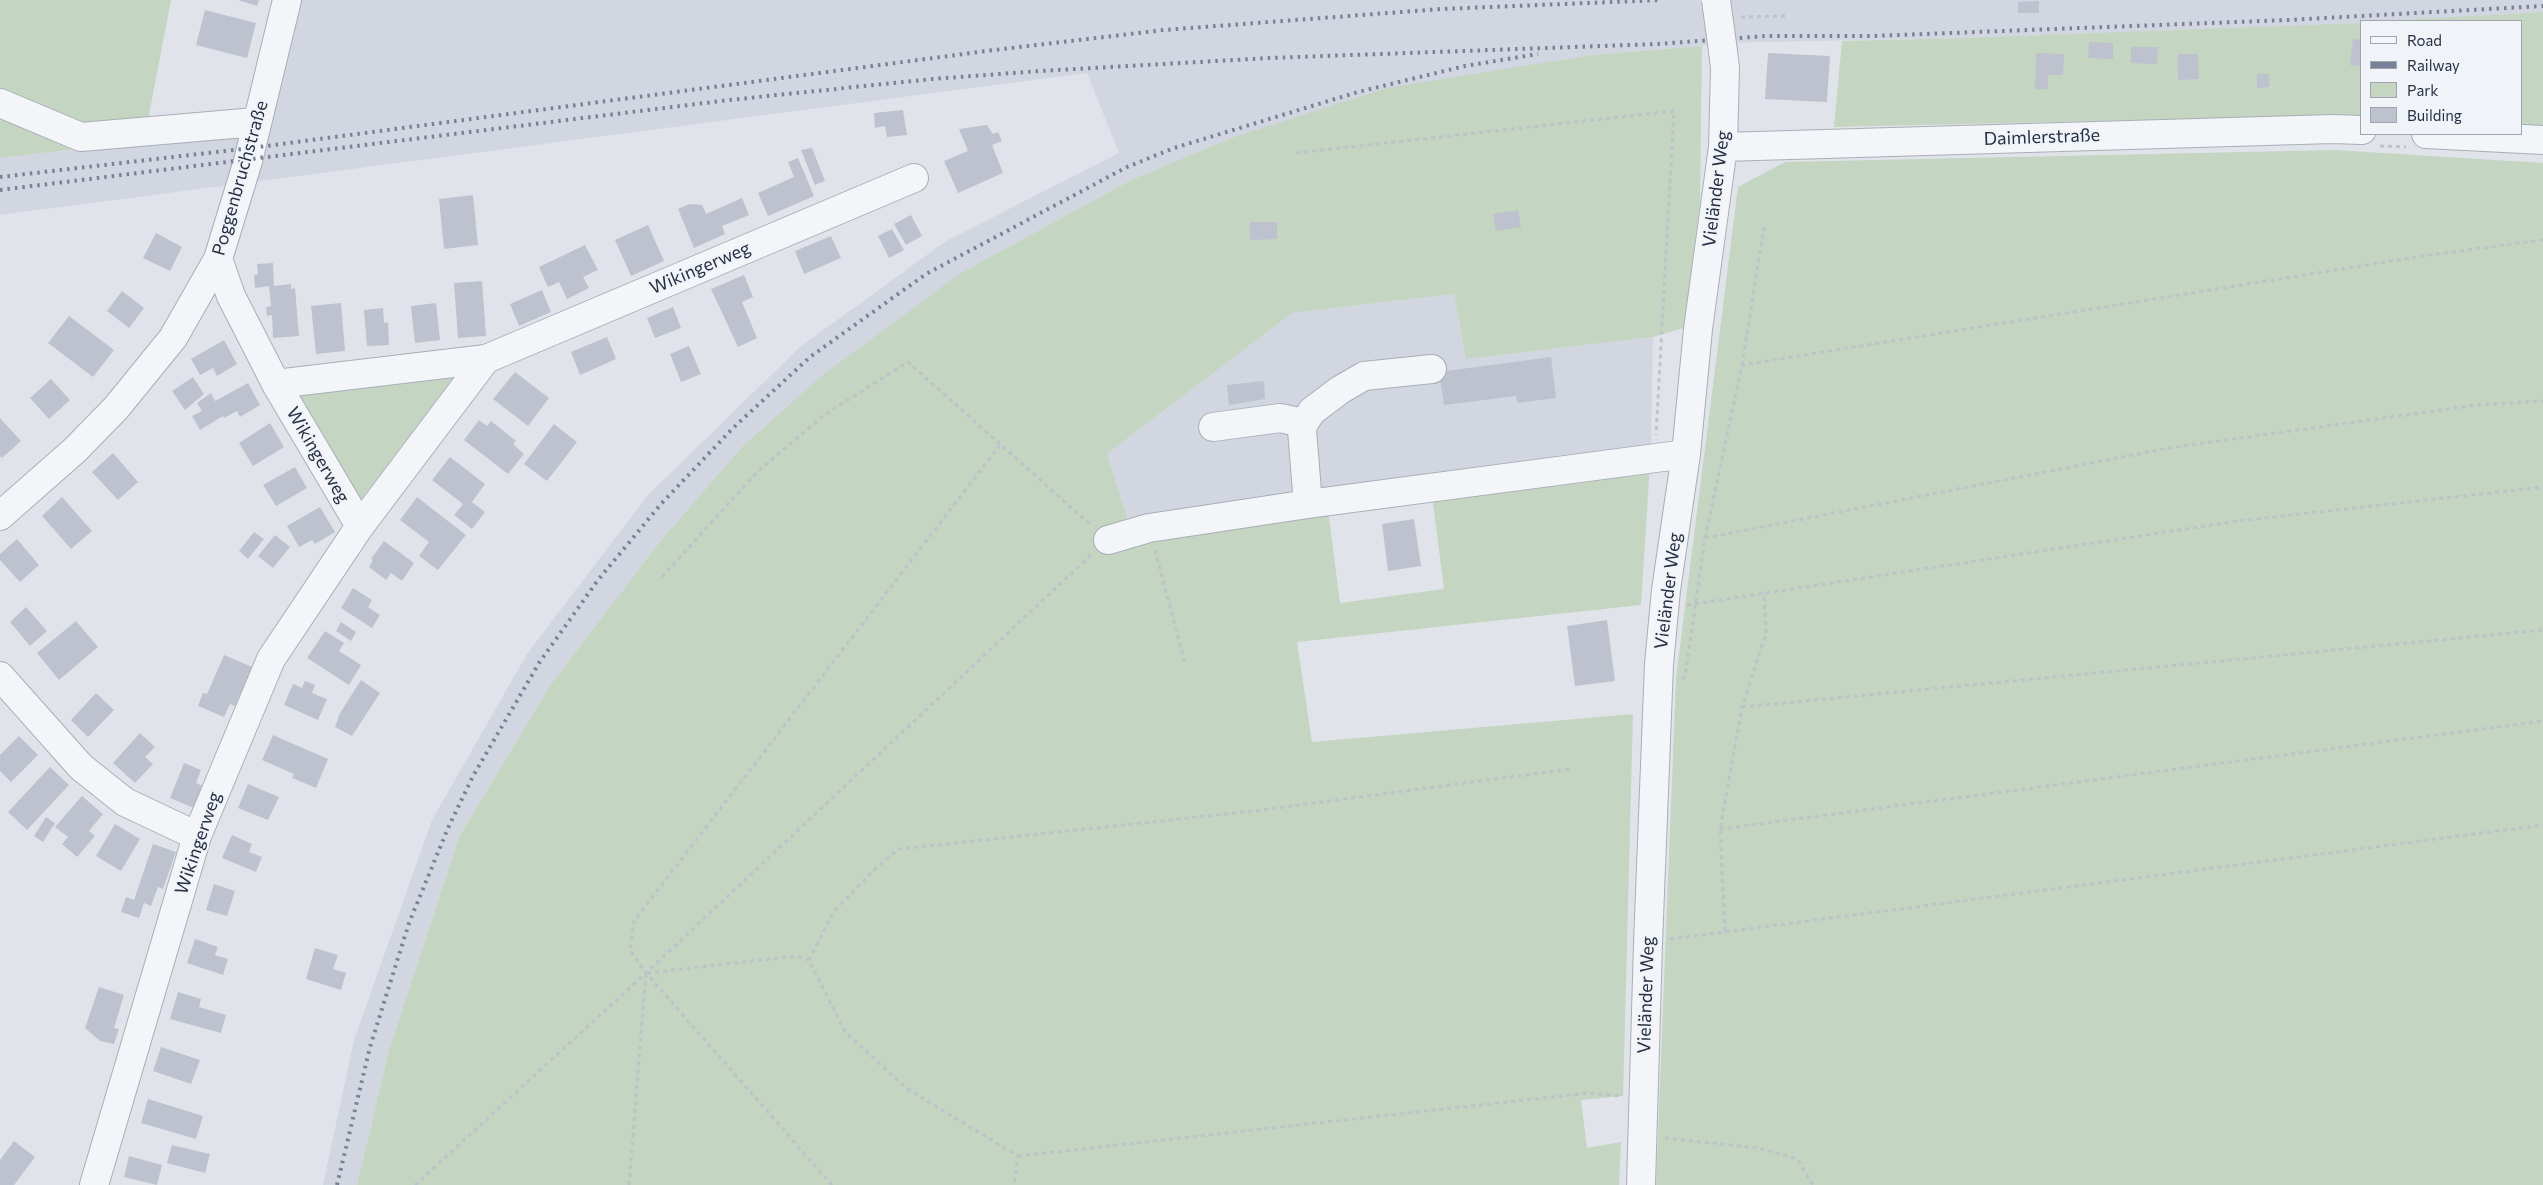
<!DOCTYPE html>
<meta charset="utf-8">
<style>
body{margin:0}
#map{position:relative;width:2543px;height:1185px;overflow:hidden;background:#e0e4ea;font-family:Commissioner,sans-serif}
canvas{display:block}
.legend{position:absolute;left:2360px;top:20px;width:162px;height:115px;box-sizing:border-box;background:#f0f3f8;border:1px solid #a0a5b0;margin:0;padding:6px 9px;list-style:none;font-size:15px;color:#273043}
.legend li{display:flex;align-items:center;gap:10px;height:25px}
.legend b{width:25px;border:1px solid #a0a5b0}
</style>
<div id="map">
<canvas width="2543" height="1185"></canvas>
<ul class="legend">
<li><b style="height:6px;background:#f3f5f8"></b>Road</li>
<li><b style="height:6px;background:#788195"></b>Railway</li>
<li><b style="height:14px;background:#c4d5c1"></b>Park</li>
<li><b style="height:14px;background:#bdc2ce"></b>Building</li>
</ul>
</div>
<script>
const ctx = document.querySelector('canvas').getContext('2d');
ctx.lineJoin = 'round';
function fillPath(path, color) {
  ctx.fillStyle = color;
  ctx.fill(path, 'evenodd');
}
function toPath(rows) {
  const path = new Path2D();
  for (const r of rows) {
    path.moveTo(r[0], r[1]);
    for (let i = 2; i < r.length; i += 2) path.lineTo(r[i], r[i + 1]);
  }
  return path;
}
function strokePath(path, color, width, dash) {
  ctx.strokeStyle = color;
  ctx.lineWidth = width;
  ctx.lineCap = dash ? 'butt' : 'round';
  ctx.setLineDash(dash || []);
  ctx.stroke(path);
}
function label(font, color, halo, rows, align = 'center') {
  ctx.font = font + ' Commissioner,sans-serif';
  ctx.lineWidth = 4;
  ctx.setLineDash([]);
  ctx.textBaseline = 'middle';
  ctx.strokeStyle = halo;
  ctx.fillStyle = color;
  for (const [text, x, y, turn = 0] of rows) {
    ctx.save();
    ctx.translate(x, y);
    ctx.rotate((+turn || 0) * Math.PI / 180);
    ctx.textAlign = isNaN(turn) ? turn : align;
    if (halo) ctx.strokeText(text, 0, 0);
    ctx.fillText(text, 0, 0);
    ctx.restore();
  }
}
fillPath(toPath([
 [296,0,2543,0,2543,12,2307,26,1964,38,1716,43,1702,46,1592,55,1231,138,1131,180,961,273,741,448,662,539,551,684,460,835,389,1050,357,1185,323,1185,354,1040,432,820,527,654,647,496,800,347,946,241,1119,153,1087,73,0,215,0,158,144,141,242,132],
 [1454,294,1466,359,1653,337,1651,448,1129,524,1107,454,1292,313]
]), '#d2d6e0');
fillPath(toPath([
 [0,0,171,0,144,141,0,158],
 [2543,12,2543,130,2522,128,2522,21,2383,21],
 [2362,23,2362,118,2315,116,1834,127,1842,41,1964,38],
 [1702,46,1700,202,1684,328,1653,337,1466,359,1454,294,1292,313,1107,454,1129,524,1326,494,1340,603,1444,589,1430,480,1651,448,1641,605,1297,642,1312,742,1633,714,1623,1096,1581,1100,1587,1148,1621,1142,1619,1185,357,1185,389,1050,460,835,551,684,662,539,741,448,824,374,961,273,1131,180,1231,138,1387,88,1592,55],
 [2335,150,2543,163,2543,1185,1656,1185,1676,678,1738,187,1785,162],
 [456,374,360,501,299,396]
]), '#c4d5c1');
fillPath(toPath([
 [238,0,259,0,257,6],
 [2039,1,2039,13,2018,13,2018,2],
 [205,10,256,23,247,58,196,45],
 [2353,39,2362,40,2362,66,2350,65],
 [2089,42,2113,43,2113,59,2088,58],
 [2131,47,2158,47,2157,64,2131,63],
 [1768,53,1830,56,1827,102,1765,99],
 [2036,53,2064,54,2063,75,2048,75,2048,89,2035,89],
 [2178,54,2198,54,2199,79,2178,80],
 [2257,74,2269,74,2269,87,2257,88],
 [903,110,907,135,887,137,885,126,875,128,874,113],
 [987,125,993,134,998,132,1002,141,992,145,1003,173,958,193,944,161,968,151,959,129],
 [812,148,825,181,815,185,801,150],
 [798,158,814,196,768,216,758,193,794,177,788,162],
 [473,195,478,245,444,249,439,199],
 [742,198,749,215,722,226,725,234,694,248,678,209,689,204,702,205,706,214],
 [1518,210,1521,227,1496,231,1493,214],
 [911,215,922,236,906,245,894,224],
 [1250,222,1277,222,1277,239,1250,240],
 [648,225,664,261,631,276,615,240],
 [892,229,904,250,889,258,878,236],
 [156,233,182,247,170,271,143,258],
 [831,236,841,258,804,274,795,251],
 [585,245,598,270,583,277,589,288,567,299,559,282,548,287,539,267],
 [273,263,274,286,291,284,291,289,295,288,299,336,273,338,272,315,267,316,266,307,271,306,269,286,255,288,254,275,258,274,257,264],
 [744,275,753,297,742,302,757,338,738,347,711,289],
 [482,281,486,336,458,338,454,283],
 [542,290,551,312,519,326,510,304],
 [122,291,144,308,129,328,107,311],
 [341,303,345,351,316,354,311,306],
 [436,303,440,340,415,343,411,306],
 [673,307,681,328,655,338,647,318],
 [383,308,384,323,388,322,389,345,367,346,364,310],
 [69,316,114,350,93,377,48,343],
 [607,337,616,359,580,375,571,352],
 [224,340,237,364,217,376,213,368,200,375,191,359],
 [689,346,701,374,681,382,670,354],
 [1551,357,1556,398,1517,403,1516,396,1444,405,1439,372],
 [515,372,549,398,528,426,493,399],
 [193,377,204,394,185,410,172,391],
 [51,379,70,400,49,419,30,398],
 [1264,381,1265,399,1229,405,1227,385],
 [248,383,260,405,240,417,237,411,224,418,223,416,200,430,192,416,202,411,197,403,211,393,215,401],
 [0,418,21,441,2,458,0,456],
 [479,420,487,426,491,421,516,441,513,444,524,454,508,474,464,440],
 [270,423,284,447,253,466,239,443],
 [554,424,577,442,547,481,524,464],
 [113,453,138,482,118,500,92,472],
 [450,457,485,484,472,502,485,512,472,529,454,515,463,504,432,480],
 [295,467,307,488,276,506,263,485],
 [62,497,92,531,71,549,42,516],
 [417,497,466,535,438,570,419,556,429,542,400,520],
 [320,507,335,532,315,544,312,540,299,547,287,526],
 [1414,519,1421,566,1388,571,1382,524],
 [254,532,264,539,248,559,239,551],
 [275,535,290,547,273,568,258,556],
 [17,539,39,565,20,582,0,560,0,554],
 [384,541,414,563,402,581,391,573,386,580,369,567,373,560,371,559],
 [353,588,372,600,368,607,380,615,372,628,341,608],
 [26,607,47,631,30,646,10,622],
 [1607,620,1615,681,1575,686,1567,626],
 [76,621,98,647,59,680,37,653],
 [341,622,356,632,351,641,336,631],
 [325,631,344,643,339,651,361,665,349,685,307,658],
 [224,655,252,667,235,706,230,704,224,717,198,706,203,693,207,694],
 [361,680,380,693,352,736,335,727,340,713],
 [305,681,315,685,312,693,327,699,318,720,284,705,293,684,302,688],
 [96,693,114,710,88,737,71,720],
 [140,733,155,747,145,757,153,764,135,783,113,763],
 [273,735,328,759,316,788,292,778,294,774,262,760],
 [19,736,38,755,11,782,0,771,0,755],
 [184,763,201,770,196,783,203,786,194,808,170,798],
 [50,767,69,785,27,830,8,812],
 [248,784,279,797,268,820,238,808],
 [82,796,103,814,89,831,95,836,77,857,62,844,68,837,55,827],
 [46,817,55,823,43,842,34,836],
 [115,824,140,839,121,871,96,856],
 [232,835,252,844,249,852,262,857,256,872,222,858],
 [153,844,176,852,163,889,158,887,151,906,144,903,139,918,121,912,126,897,134,900],
 [214,884,235,891,227,916,206,910],
 [195,939,218,947,215,955,228,959,223,975,187,963],
 [315,948,338,955,333,969,346,973,341,990,306,979],
 [99,987,124,995,114,1028,119,1029,114,1044,100,1041,85,1028],
 [178,992,201,999,199,1007,226,1015,221,1033,170,1019],
 [161,1047,200,1060,191,1084,153,1071],
 [148,1099,203,1116,196,1139,141,1123],
 [14,1141,35,1157,14,1185,0,1185,0,1160],
 [172,1145,210,1154,205,1173,167,1163],
 [129,1156,162,1165,157,1185,124,1177]
]), '#bdc2ce');
const minor = toPath([
 [0,103,81,137,256,122],
 [2426,134,2543,140],
 [1723,147,2333,129,2362,130],
 [218,259,231,296,276,384,360,526],
 [276,384,486,359,914,178],
 [1213,427,1280,418,1304,423],
 [1308,504,1302,430,1304,423,1312,411,1340,390,1364,376,1432,369],
 [0,516,75,450,116,408,173,338,218,259,248,161,287,0],
 [1108,540,1149,528,1308,504,1686,454],
 [0,676,81,767,125,802,197,836],
 [94,1185,197,836,271,659,360,526,486,359],
 [1641,1185,1648,943,1659,664,1666,590,1686,454,1698,329,1723,147,1725,68,1723,51]
]);
strokePath(minor, '#a8aeb8', 30);
strokePath(toPath([
 [1741,17,1786,16],
 [2380,146,2406,147],
 [1296,153,1674,111,1656,435],
 [1742,365,1764,227],
 [1705,538,2169,448,2476,405,2543,401],
 [1155,550,1185,663],
 [662,577,757,472,824,415,908,362,1092,526],
 [1687,605,2238,521,2543,487],
 [1682,679,1685,677,1705,538,1742,365,2429,255,2543,240],
 [1742,707,2543,630],
 [1720,829,2543,721],
 [1725,931,1720,829,1742,707,1766,634,1764,592],
 [1670,939,2543,825],
 [809,960,834,911,877,867,899,849,1254,811,1570,769],
 [647,973,796,956,809,960,845,1032,906,1088,1018,1156,1014,1185],
 [1665,1138,1759,1148,1797,1159,1813,1185],
 [1018,1156,1589,1093,1621,1096],
 [415,1185,646,973,1091,555],
 [629,1185,646,973],
 [832,1185,646,973,630,950,634,921,1000,445]
]), '#bec2c9', 3, [4, 4]);
strokePath(minor, '#f3f5f8', 28);
strokePath(toPath([
 [0,177,251,148,994,50,1164,30,1441,9,1662,0],
 [0,190,729,100,932,79,1040,71,1269,58,1657,44,1766,36,1872,36,2288,20,2543,6],
 [337,1185,370,1047,409,923,448,828,473,776,539,663,598,580,661,504,733,428,810,357,926,274,1127,167,1174,148,1358,92,1465,66,1538,54]
]), '#788195', 4, [2.5, 5]);
const minorBridge = toPath([
 [1716,0,1723,51]
]);
strokePath(minorBridge, '#a8aeb8', 30, []);
strokePath(minorBridge, '#f3f5f8', 28);
label('18px', '#273043', '#f0f3f8', [
 ["Daimlerstraße",2042,137,-2],
 ["Poggenbruchstraße",240,178,-74],
 ["Vieländer Weg",1716,189,-83],
 ["Wikingerweg",700,268,-23],
 ["Wikingerweg",318,455,60],
 ["Vieländer Weg",1668,591,-83],
 ["Wikingerweg",198,843,-71],
 ["Vieländer Weg",1646,995,-88]
]);
</script>
